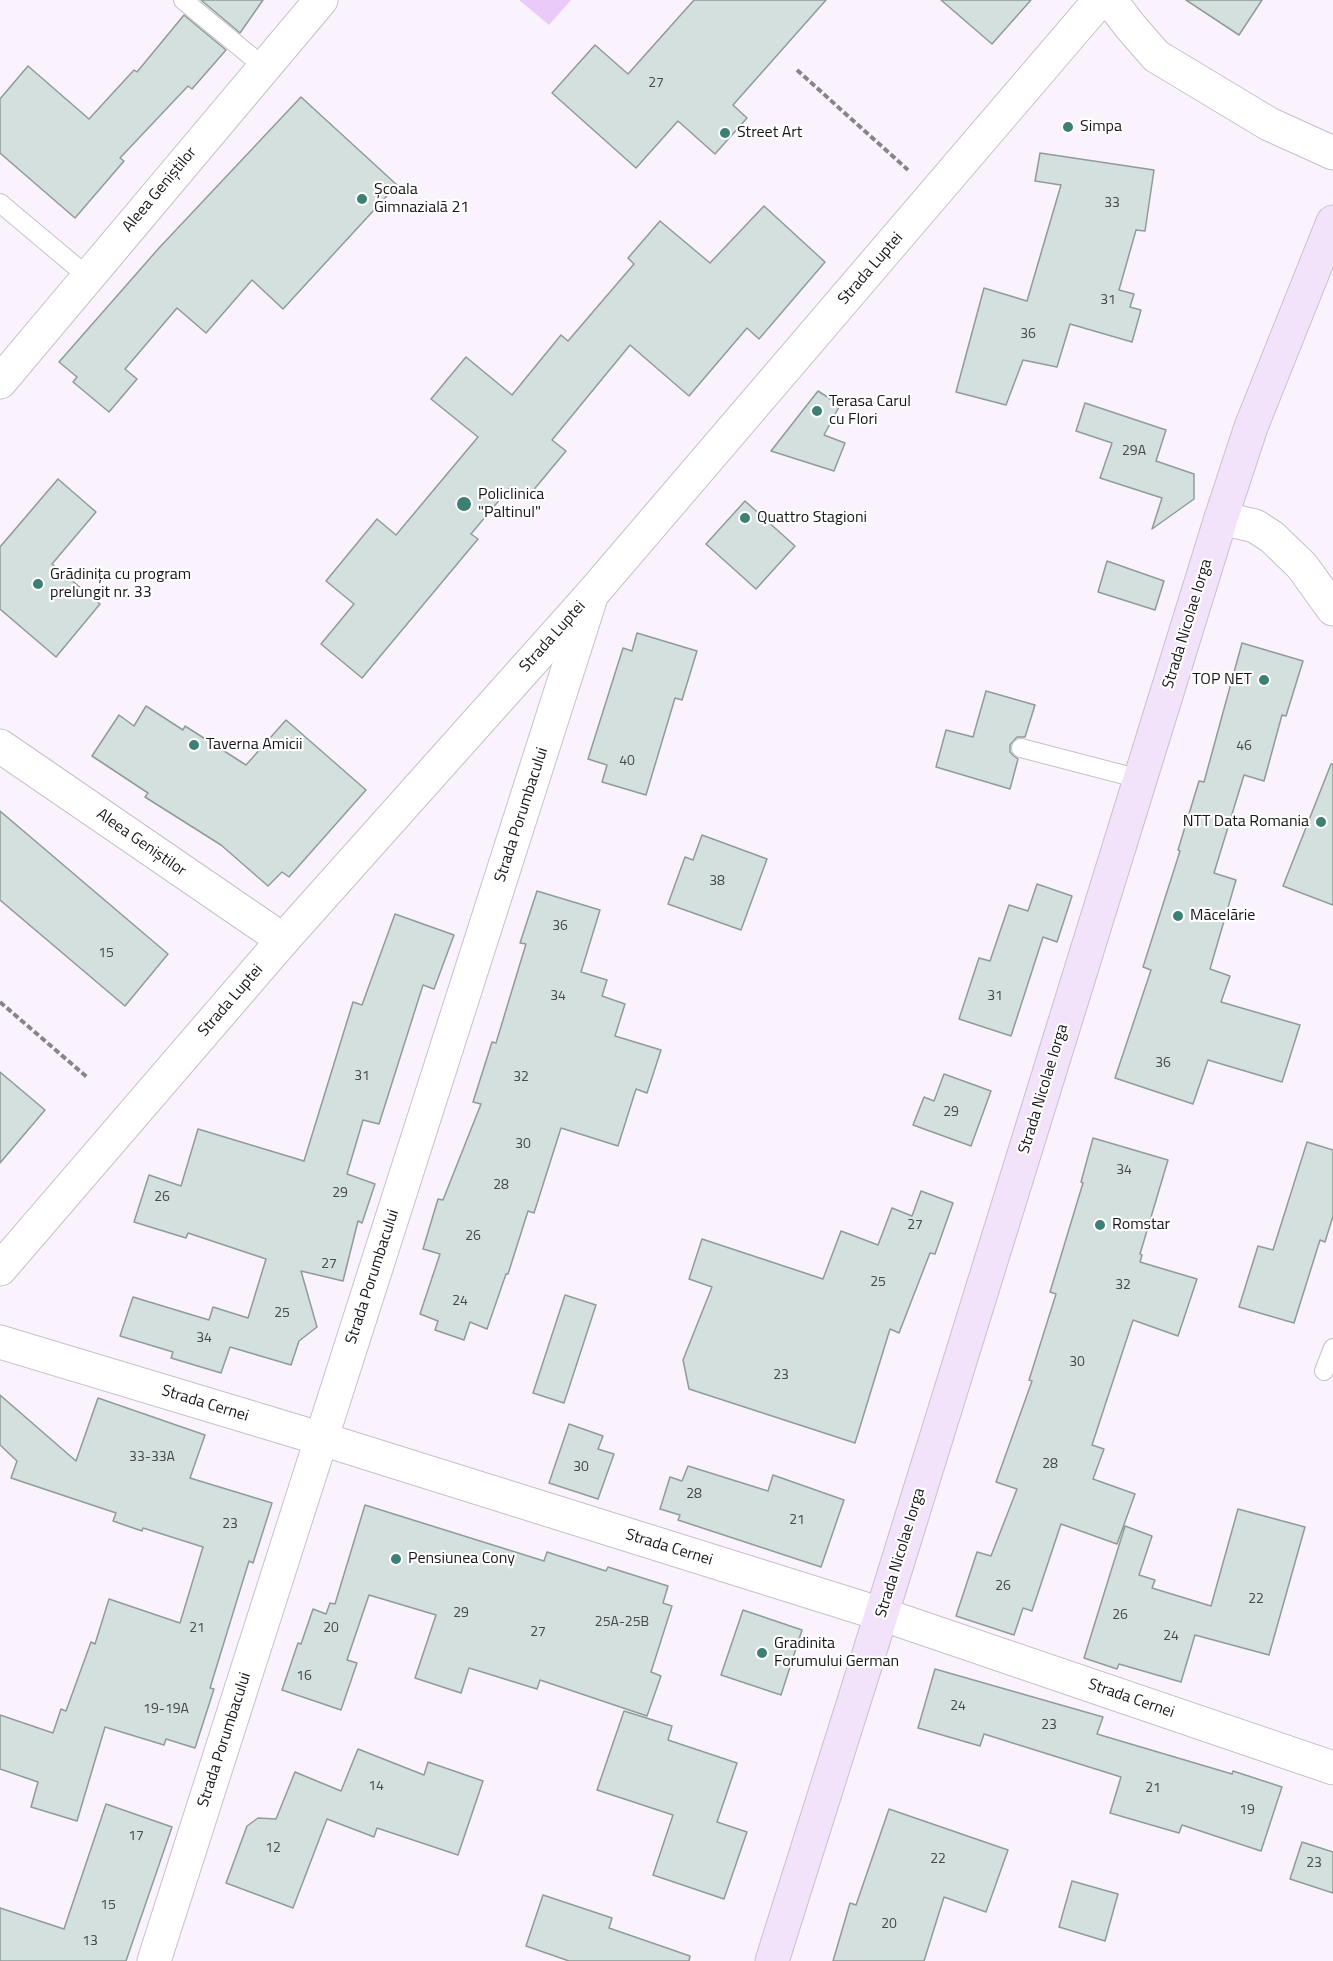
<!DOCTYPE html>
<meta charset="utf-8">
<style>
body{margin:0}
canvas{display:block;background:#faf3fd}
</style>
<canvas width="1333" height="1961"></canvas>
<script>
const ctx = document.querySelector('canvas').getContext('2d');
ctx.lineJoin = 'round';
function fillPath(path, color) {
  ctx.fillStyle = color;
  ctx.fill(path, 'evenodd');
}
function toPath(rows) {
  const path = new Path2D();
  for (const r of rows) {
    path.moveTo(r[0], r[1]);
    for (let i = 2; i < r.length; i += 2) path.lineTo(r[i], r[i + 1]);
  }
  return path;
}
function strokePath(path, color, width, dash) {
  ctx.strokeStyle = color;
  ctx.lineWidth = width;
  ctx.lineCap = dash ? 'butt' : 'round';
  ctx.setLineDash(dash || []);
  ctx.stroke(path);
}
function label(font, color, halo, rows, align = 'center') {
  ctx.font = font + ' "Titillium Web",sans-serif';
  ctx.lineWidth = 4.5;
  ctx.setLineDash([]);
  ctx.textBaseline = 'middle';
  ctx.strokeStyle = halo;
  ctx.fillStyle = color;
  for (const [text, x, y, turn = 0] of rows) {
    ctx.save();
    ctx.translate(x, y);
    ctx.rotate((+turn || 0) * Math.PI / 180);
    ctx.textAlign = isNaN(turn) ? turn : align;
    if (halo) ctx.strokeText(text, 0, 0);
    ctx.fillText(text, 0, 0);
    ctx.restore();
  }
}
fillPath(toPath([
 [519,0,571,0,549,25]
]), '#e9caf9');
const building = toPath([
 [201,0,263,0,240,33,201,0],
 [694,0,826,0,733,105,747,118,715,154,678,121,636,168,552,93,595,45,628,74,694,0],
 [941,0,1031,0,992,44,941,0],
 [1186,0,1262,0,1239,35,1186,0],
 [184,15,226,50,192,89,188,86,120,158,124,161,75,218,0,153,0,99,28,66,89,119,134,70,137,72,184,15],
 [301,97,397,185,283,309,252,280,206,333,177,308,125,369,137,379,109,412,73,382,77,377,59,362,159,248,301,97],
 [1040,153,1154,170,1145,231,1136,230,1119,290,1134,294,1130,307,1141,310,1132,342,1070,324,1057,367,1023,360,1006,405,956,392,984,288,1027,301,1061,185,1035,181,1040,153],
 [764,206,825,262,759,339,747,328,689,396,630,345,552,440,566,451,526,499,511,486,471,534,478,539,362,678,321,644,354,604,326,581,377,519,396,535,478,437,431,399,466,357,512,395,561,335,568,341,634,264,628,258,660,221,710,263,764,206],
 [818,391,840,405,824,435,845,443,834,471,771,451,818,391],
 [1085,403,1166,430,1156,461,1194,474,1194,499,1152,529,1162,498,1100,478,1112,443,1076,431,1085,403],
 [58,479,96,512,52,564,100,604,56,657,0,609,0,547,58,479],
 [745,501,795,546,756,589,706,544,745,501],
 [1107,561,1164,581,1155,610,1098,592,1107,561],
 [637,633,697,651,682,700,675,698,646,795,602,782,607,765,588,759,623,648,632,651,637,633],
 [1242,643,1303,661,1286,716,1282,715,1264,781,1244,775,1214,873,1236,880,1210,969,1230,976,1221,1002,1300,1025,1282,1082,1208,1060,1193,1104,1115,1078,1151,970,1143,967,1180,851,1178,850,1199,781,1204,782,1242,643],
 [986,691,1035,705,1025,737,1017,737,1010,745,1010,752,1014,756,1018,759,1010,789,936,767,946,730,973,737,986,691],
 [146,706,183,730,185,726,246,765,286,720,366,790,289,877,282,872,268,886,221,845,145,797,148,793,92,756,119,715,134,726,146,706],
 [1331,764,1333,764,1333,905,1283,886,1331,764],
 [0,811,168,954,125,1006,0,900,0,811],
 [702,835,767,859,741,930,668,904,685,857,693,860,702,835],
 [1037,884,1072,896,1057,942,1043,937,1011,1036,959,1019,979,958,990,961,1009,905,1028,911,1037,884],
 [537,891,600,910,581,972,607,980,602,996,625,1004,615,1036,661,1050,647,1093,636,1089,618,1146,561,1128,534,1213,528,1211,508,1274,506,1274,487,1329,470,1322,464,1340,435,1330,438,1321,420,1314,440,1254,423,1249,438,1199,443,1200,481,1104,473,1102,492,1042,496,1043,526,944,520,943,537,891],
 [395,914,454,935,434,989,423,985,379,1124,363,1120,347,1174,375,1184,362,1223,358,1221,343,1281,301,1271,317,1327,299,1341,291,1365,230,1347,221,1373,171,1358,173,1352,120,1336,133,1297,209,1320,213,1307,248,1318,266,1259,188,1233,186,1238,134,1222,149,1175,181,1186,198,1129,304,1161,353,1002,362,1005,395,914],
 [0,1072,45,1110,0,1163,0,1072],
 [944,1074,991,1091,971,1146,913,1125,924,1097,934,1101,944,1074],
 [1093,1138,1168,1160,1140,1254,1142,1255,1140,1262,1197,1279,1178,1336,1133,1320,1092,1445,1104,1449,1093,1479,1135,1494,1117,1544,1061,1524,1032,1611,1023,1608,1014,1635,956,1616,977,1552,991,1556,1017,1489,996,1482,1032,1381,1029,1380,1056,1294,1050,1292,1083,1183,1081,1182,1093,1138],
 [1307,1142,1333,1150,1333,1216,1325,1242,1320,1240,1294,1323,1239,1307,1258,1246,1273,1250,1307,1142],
 [921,1191,953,1203,935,1254,930,1253,899,1333,890,1329,855,1443,689,1389,683,1360,712,1287,689,1279,702,1239,823,1279,841,1231,878,1245,892,1208,912,1216,921,1191],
 [565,1295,596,1305,564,1403,533,1393,565,1295],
 [0,1395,76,1461,98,1398,205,1435,190,1478,272,1503,253,1563,249,1561,210,1688,214,1689,195,1748,166,1739,164,1745,105,1727,77,1821,31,1807,38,1782,0,1769,0,1715,53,1733,61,1709,66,1711,91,1642,95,1644,109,1599,180,1623,203,1547,143,1528,142,1531,113,1521,116,1513,11,1478,17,1461,0,1445,0,1395],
 [569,1424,603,1436,598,1449,614,1454,598,1499,549,1483,569,1424],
 [688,1466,768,1491,773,1475,844,1500,821,1567,678,1520,680,1515,660,1509,670,1477,682,1481,688,1466],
 [365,1505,544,1561,547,1552,606,1571,608,1567,668,1586,663,1603,672,1606,651,1672,661,1676,647,1716,540,1680,537,1689,469,1668,461,1693,415,1678,436,1615,369,1595,347,1660,357,1663,341,1710,282,1690,298,1643,301,1644,313,1609,326,1614,330,1603,335,1604,365,1505],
 [1238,1509,1305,1527,1269,1655,1195,1635,1181,1682,1119,1664,1117,1669,1084,1658,1125,1526,1152,1536,1139,1575,1155,1580,1152,1588,1211,1606,1238,1509],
 [743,1610,802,1630,781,1695,721,1675,743,1610],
 [935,1669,1103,1717,1097,1734,1232,1774,1233,1771,1282,1787,1261,1851,1182,1825,1179,1833,1110,1813,1121,1777,984,1734,980,1746,918,1728,935,1669],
 [624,1711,672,1726,668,1740,737,1763,717,1822,747,1832,724,1899,653,1875,673,1815,597,1790,624,1711],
 [358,1749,424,1775,428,1762,483,1781,458,1855,377,1828,374,1837,327,1819,293,1908,226,1883,247,1826,258,1818,276,1819,295,1772,341,1791,358,1749],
 [106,1804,172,1827,126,1961,0,1961,0,1908,64,1929,106,1804],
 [889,1809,1008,1850,986,1912,944,1897,924,1961,833,1961,850,1903,856,1905,889,1809],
 [1302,1842,1333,1852,1333,1893,1290,1879,1302,1842],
 [1072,1881,1118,1894,1105,1941,1059,1927,1072,1881],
 [543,1895,612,1918,609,1928,690,1956,689,1961,569,1961,526,1946,543,1895]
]);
fillPath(building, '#d3e0dd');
strokePath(building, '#8f9c98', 1.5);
const service = toPath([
 [183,0,264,67],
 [0,203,87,276],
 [1021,748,1140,779],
 [1324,1371,1333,1348]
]);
const minor = toPath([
 [0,382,321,0],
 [0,746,283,940],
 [0,1342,322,1439,881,1614,1333,1768],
 [154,1961,592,594]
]);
const tertiary = toPath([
 [1110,0,1130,26,1156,56,1269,124,1333,153],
 [1221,518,1255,526,1272,537,1302,566,1333,609],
 [0,1269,283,940,592,594,1100,0]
]);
const secondary = toPath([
 [772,1961,890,1587,1221,518,1251,427,1333,222]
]);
strokePath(service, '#c7c0ca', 20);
strokePath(minor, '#c7c0ca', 35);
strokePath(tertiary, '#c7c0ca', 35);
strokePath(secondary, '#c7c0ca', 35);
strokePath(toPath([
 [797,70,908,170],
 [0,1002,88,1078]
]), '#89848b', 4, [6, 3]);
strokePath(service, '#fff', 18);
strokePath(minor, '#fff', 33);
strokePath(tertiary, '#fff', 33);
strokePath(secondary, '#f2e2fa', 33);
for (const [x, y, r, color] of [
 [1068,127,6,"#3d8073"],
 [725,133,6,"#3d8073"],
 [362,199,6,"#3d8073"],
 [817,411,6,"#3d8073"],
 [464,504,8,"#3d8073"],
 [745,518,6,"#3d8073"],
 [38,584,6,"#3d8073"],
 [1264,680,6,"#3d8073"],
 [194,745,6,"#3d8073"],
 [1321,822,6,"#3d8073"],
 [1178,916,6,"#3d8073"],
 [1100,1225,6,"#3d8073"],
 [396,1559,6,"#3d8073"],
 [762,1653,6,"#3d8073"]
]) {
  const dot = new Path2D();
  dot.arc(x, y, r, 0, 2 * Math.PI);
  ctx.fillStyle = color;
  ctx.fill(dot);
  strokePath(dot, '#fff', 2);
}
label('14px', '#48484b', null, [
 ["27",656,84],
 ["33",1112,204],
 ["31",1108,301],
 ["36",1028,335],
 ["29A",1134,452],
 ["46",1244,747],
 ["40",627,762],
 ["38",717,882],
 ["36",560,927],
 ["15",106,954],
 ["34",558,997],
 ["31",995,997],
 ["36",1163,1064],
 ["31",362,1077],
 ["32",521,1078],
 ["29",951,1113],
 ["30",523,1145],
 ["34",1124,1171],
 ["28",501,1186],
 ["29",340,1194],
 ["26",162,1198],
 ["27",915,1226],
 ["26",473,1237],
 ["27",329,1265],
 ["25",878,1283],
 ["32",1123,1286],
 ["24",460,1302],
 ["25",282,1314],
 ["34",204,1339],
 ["30",1077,1363],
 ["23",781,1376],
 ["33-33A",152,1458],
 ["28",1050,1465],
 ["30",581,1468],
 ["28",694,1495],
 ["21",797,1521],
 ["23",230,1525],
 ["26",1003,1587],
 ["22",1256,1600],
 ["29",461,1614],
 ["26",1120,1616],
 ["25A-25B",622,1623],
 ["21",197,1629],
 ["20",331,1629],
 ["27",538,1633],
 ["24",1171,1637],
 ["16",304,1677],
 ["24",958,1707],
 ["19-19A",166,1710],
 ["23",1049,1726],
 ["14",376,1787],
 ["21",1153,1789],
 ["19",1247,1811],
 ["17",136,1837],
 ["12",273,1849],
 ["22",938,1860],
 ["23",1314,1864],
 ["15",108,1906],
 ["20",889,1925],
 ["13",90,1942]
]);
label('16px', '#19161a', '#fff', [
 ["Simpa",1080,127],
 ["Street Art",737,133],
 ["Școala",374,190],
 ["Gimnazială 21",374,208],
 ["Terasa Carul",829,402],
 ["cu Flori",829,420],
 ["Policlinica",478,495],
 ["\"Paltinul\"",478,513],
 ["Quattro Stagioni",757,518],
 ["Grădinița cu program",50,575],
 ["prelungit nr. 33",50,593],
 ["TOP NET",1252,680,"right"],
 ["Taverna Amicii",206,745],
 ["NTT Data Romania",1309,822,"right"],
 ["Măcelărie",1190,916],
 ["Romstar",1112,1225],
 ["Pensiunea Cony",408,1559],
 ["Gradinita",774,1644],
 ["Forumului German",774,1662]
], 'left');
label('16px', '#19161a', '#fff', [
 ["Aleea Geniștilor",160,190,-50],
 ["Strada Luptei",871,269,-49],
 ["Strada Nicolae Iorga",1188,624,-73],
 ["Strada Luptei",553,637,-48],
 ["Strada Porumbacului",522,815,-72],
 ["Aleea Geniștilor",141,843,35],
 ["Strada Luptei",231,1001,-49],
 ["Strada Nicolae Iorga",1044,1089,-73],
 ["Strada Porumbacului",373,1277,-72],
 ["Strada Cernei",205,1404,17],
 ["Strada Cernei",669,1548,17],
 ["Strada Nicolae Iorga",901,1553,-73],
 ["Strada Cernei",1131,1699,19],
 ["Strada Porumbacului",225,1740,-72]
]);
</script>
